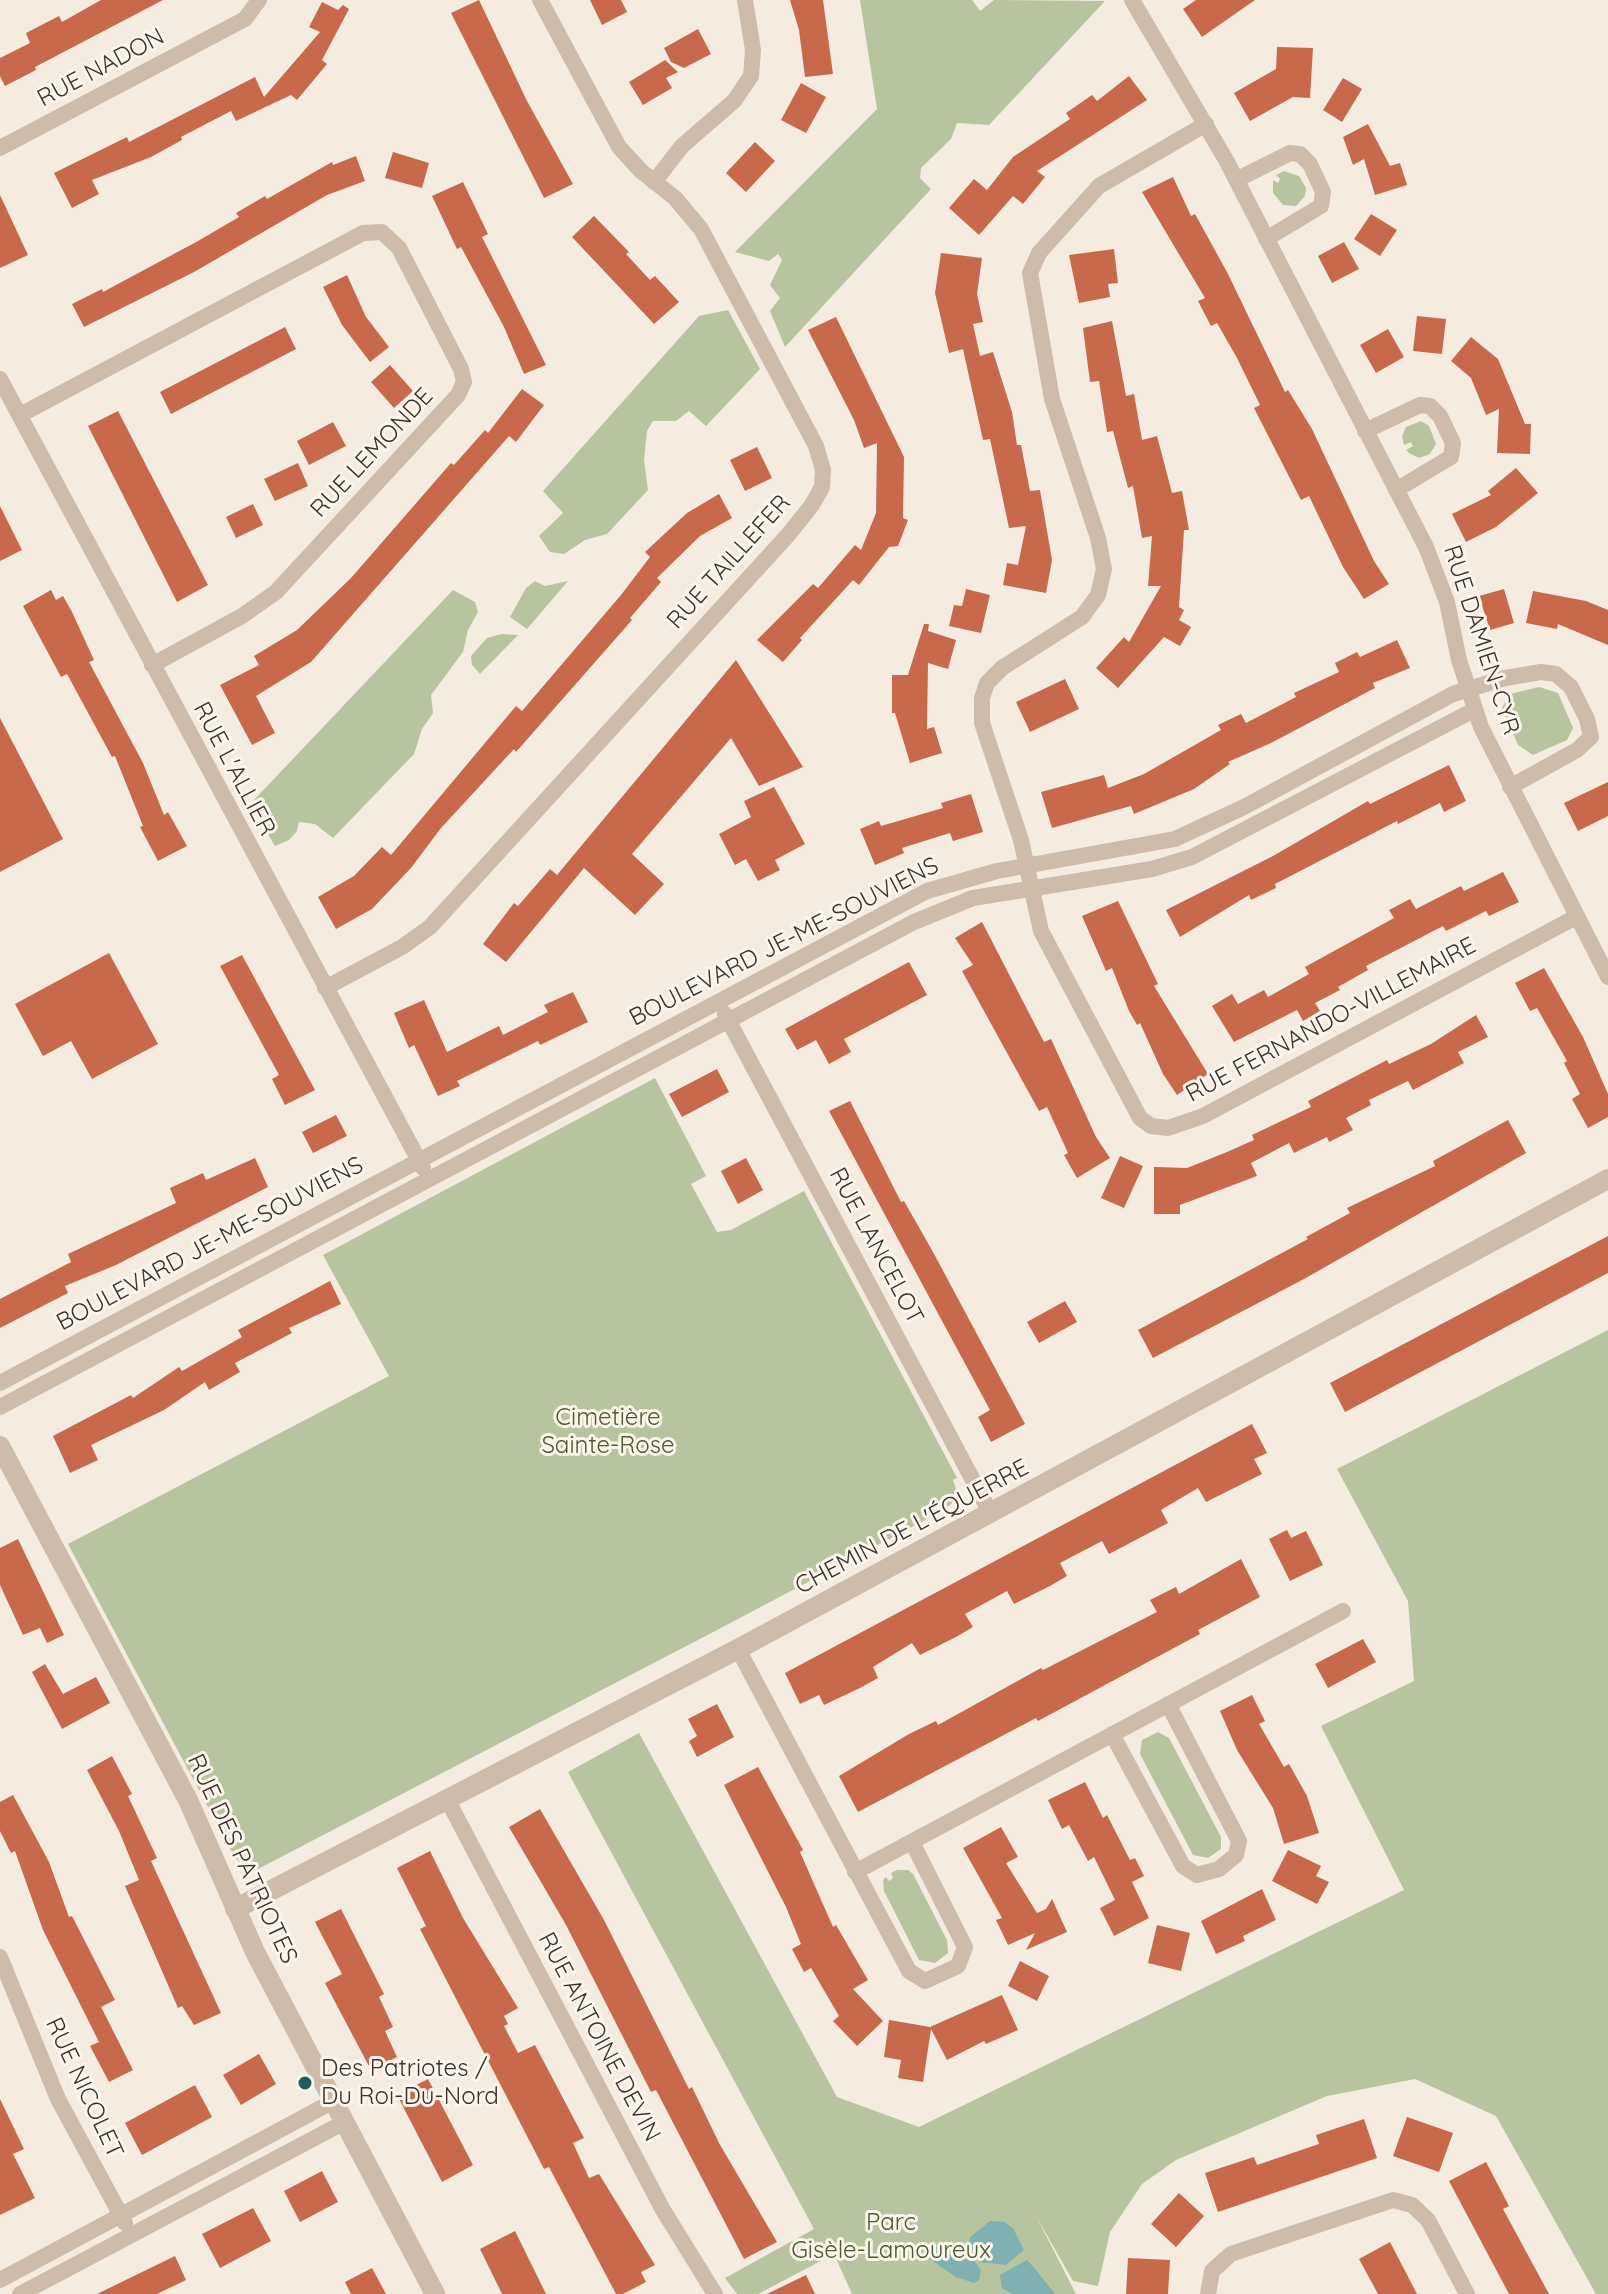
<!DOCTYPE html>
<meta charset="utf-8">
<style>
body{margin:0}
canvas{display:block;background:#f4ebe1}
</style>
<canvas width="1608" height="2294"></canvas>
<script>
const ctx = document.querySelector('canvas').getContext('2d');
ctx.lineJoin = 'round';
function fillPath(path, color) {
  ctx.fillStyle = color;
  ctx.fill(path, 'evenodd');
}
function toPath(rows) {
  const path = new Path2D();
  for (const r of rows) {
    path.moveTo(r[0], r[1]);
    for (let i = 2; i < r.length; i += 2) path.lineTo(r[i], r[i + 1]);
  }
  return path;
}
function strokePath(path, color, width, dash) {
  ctx.strokeStyle = color;
  ctx.lineWidth = width;
  ctx.lineCap = dash ? 'butt' : 'round';
  ctx.setLineDash(dash || []);
  ctx.stroke(path);
}
function label(font, color, halo, rows, align = 'center') {
  ctx.font = font + ' Quicksand,sans-serif';
  ctx.lineWidth = 6;
  ctx.setLineDash([]);
  ctx.textBaseline = 'middle';
  ctx.strokeStyle = halo;
  ctx.fillStyle = color;
  for (const [text, x, y, turn = 0] of rows) {
    ctx.save();
    ctx.translate(x, y);
    ctx.rotate((+turn || 0) * Math.PI / 180);
    ctx.textAlign = isNaN(turn) ? turn : align;
    if (halo) ctx.strokeText(text, 0, 0);
    ctx.fillText(text, 0, 0);
    ctx.restore();
  }
}
fillPath(toPath([
 [860,0,972,0,980,11,994,0,1105,1,989,125,957,123,951,139,921,168,920,178,931,189,785,347,770,311,780,298,770,285,782,260,778,254,769,261,735,252,877,109],
 [1284,171,1299,176,1306,188,1305,196,1296,206,1283,205,1273,193,1273,180,1278,183,1280,179,1276,175],
 [728,310,760,369,706,426,689,411,676,421,653,421,647,431,644,460,648,490,607,534,585,540,564,554,550,552,539,536,563,513,543,491,699,316],
 [1421,421,1429,426,1436,444,1430,454,1419,458,1409,453,1406,450,1413,446,1411,442,1404,445,1402,436,1406,427],
 [535,581,545,586,568,581,527,629,510,617,526,588],
 [453,590,475,602,478,612,468,630,463,652,431,695,433,713,422,729,414,754,333,838,315,824,299,822,297,831,289,840,275,846,260,821,254,800],
 [502,634,518,635,480,674,472,665,471,656,487,638],
 [1539,687,1558,693,1573,728,1567,740,1533,755,1518,745,1502,708,1510,694],
 [655,1078,706,1176,691,1184,717,1232,731,1230,804,1191,957,1478,953,1480,959,1497,944,1510,719,1629,256,1870,246,1869,234,1856,68,1544,389,1376,323,1255],
 [1608,1330,1608,2294,1596,2294,1496,2116,1415,2079,1327,2096,1176,2160,1142,2184,1110,2232,1098,2286,1073,2281,1036,2216,1076,2294,852,2294,834,2254,758,2294,737,2294,725,2278,814,2229,568,1772,639,1733,837,2097,919,2127,1404,1890,1321,1726,1414,1681,1408,1601,1337,1469],
 [1158,1732,1169,1738,1221,1837,1221,1849,1208,1858,1193,1855,1140,1754,1142,1740],
 [897,1870,908,1870,913,1874,947,1940,948,1953,935,1963,919,1960,884,1891,883,1880,886,1877,889,1881,893,1878,891,1873]
]), '#b8c4a0');
fillPath(toPath([
 [990,2221,1004,2222,1013,2228,1024,2250,1006,2265,980,2262,969,2246,970,2237],
 [963,2245,981,2270,979,2280,974,2283,956,2277,928,2258,930,2246],
 [1027,2260,1036,2270,1055,2294,1012,2294,1002,2288,1000,2275]
]), '#7fb0b2');
fillPath(toPath([
 [101,0,163,0,35,67,36,70,5,86,0,76,0,58,30,43,26,33,59,16,62,22],
 [479,0,527,101,573,184,544,198,451,13],
 [590,0,621,0,627,12,602,25],
 [790,0,823,0,833,74,805,77,799,30],
 [1196,0,1255,0,1202,37,1183,9],
 [322,2,338,10,343,5,349,9,322,60,327,64,297,100,291,95,236,121,231,111,181,137,182,140,151,157,92,180,99,194,72,208,54,173,127,137,129,142,255,77,264,97,320,32,309,27],
 [698,29,711,54,684,68,671,62,664,48],
 [1277,47,1313,48,1310,98,1293,97,1250,121,1234,93,1276,69],
 [665,60,678,72,666,78,672,88,643,105,629,82],
 [1129,76,1147,100,1037,171,1045,177,1023,204,1013,196,979,235,949,208,974,179,987,190,1013,157,1070,119,1066,113,1092,95,1097,101],
 [1343,78,1362,89,1342,122,1323,110],
 [801,83,826,97,806,133,781,120],
 [1368,124,1390,166,1400,163,1407,185,1375,195,1364,159,1353,165,1343,137],
 [755,142,775,161,746,192,726,173],
 [393,152,429,163,422,188,385,178],
 [356,156,365,181,327,195,194,272,84,327,72,304,102,289,103,292,198,241,239,217,236,213,265,196,267,199,332,162,333,165],
 [1173,177,1191,216,1195,214,1227,272,1285,392,1288,390,1312,429,1374,561,1389,584,1364,599,1343,567,1309,496,1301,500,1254,408,1260,405,1237,358,1217,323,1211,326,1198,301,1205,298,1142,192],
 [463,182,488,234,482,237,546,365,524,374,504,327,461,247,457,249,432,196],
 [0,195,28,255,0,268],
 [1371,214,1397,230,1380,256,1354,239],
 [594,216,629,252,626,254,650,280,655,276,679,302,654,324,572,237],
 [1344,242,1359,269,1332,283,1318,256],
 [1114,249,1118,283,1108,284,1110,297,1079,303,1069,255],
 [941,253,982,258,977,294,983,322,973,324,980,356,993,352,1012,412,1017,445,1021,445,1030,491,1040,490,1052,560,1046,593,1003,585,1007,563,1018,565,1026,526,1009,528,990,439,983,440,963,349,949,353,935,293],
 [347,275,366,317,389,347,370,362,342,325,323,287],
 [1417,316,1446,319,1442,354,1413,351],
 [836,317,904,457,903,518,908,520,898,546,889,547,859,585,853,580,800,638,802,640,783,662,757,640,813,584,818,588,855,545,861,550,876,513,877,443,864,448,854,420,808,330],
 [1112,321,1126,396,1134,394,1142,440,1157,436,1172,493,1182,491,1189,530,1184,530,1179,607,1184,610,1179,620,1191,627,1180,646,1164,637,1118,688,1096,668,1124,637,1129,642,1161,586,1148,586,1152,536,1142,538,1133,486,1128,488,1113,431,1107,432,1099,381,1090,382,1083,328],
 [285,327,296,349,171,414,160,392],
 [1388,329,1404,357,1376,373,1360,345],
 [1471,337,1498,359,1525,424,1531,424,1530,454,1497,453,1499,409,1486,415,1471,378,1451,361],
 [390,365,413,391,394,408,371,382],
 [522,389,544,405,516,442,509,436,311,662,256,696,275,733,252,745,220,685,259,665,254,656,297,630,351,578,451,463,454,465,485,430,488,433],
 [118,411,208,585,177,602,88,426],
 [333,422,346,446,309,465,297,441],
 [757,447,772,478,745,491,730,460],
 [298,463,308,486,275,501,264,479],
 [1516,468,1538,493,1496,527,1466,542,1452,514,1491,495,1488,491],
 [719,494,732,518,700,536,657,578,661,582,630,618,632,620,516,752,514,749,441,828,411,868,372,909,336,929,318,897,354,876,382,847,391,855,516,706,522,711,621,595,650,557,645,552,687,513],
 [253,504,263,525,236,538,226,517],
 [0,506,22,550,0,561],
 [966,589,990,595,981,633,949,626,954,605,962,606],
 [1504,589,1514,623,1490,630,1479,596],
 [51,590,56,600,63,596,72,612,94,660,89,662,143,763,164,815,168,812,187,846,158,861,140,827,143,826,115,756,112,757,67,674,61,677,23,606],
 [1533,591,1586,601,1608,610,1608,645,1558,624,1557,629,1526,623],
 [924,624,929,624,928,631,956,640,948,669,928,663,927,729,934,727,942,753,910,763,895,713,892,713,892,675,908,675],
 [1397,640,1410,668,1373,683,1375,688,1271,743,1228,762,1230,764,1194,789,1134,814,1131,806,1052,828,1041,792,1104,775,1108,788,1144,774,1221,730,1218,725,1241,714,1246,723,1296,697,1294,693,1339,672,1335,663,1357,652,1360,657],
 [736,660,803,767,759,786,731,738,632,854,664,884,635,915,584,868,506,962,483,944,514,903,518,906,550,869,557,875],
 [1065,679,1079,709,1030,732,1016,702],
 [0,718,63,839,0,872],
 [1449,765,1466,801,1444,812,1440,803,1398,824,1397,821,1275,884,1276,888,1251,900,1249,895,1180,937,1166,910,1273,856,1368,801,1370,804],
 [1608,782,1608,816,1578,831,1564,803],
 [774,787,805,844,775,860,780,870,758,881,746,859,735,865,719,834,751,817,744,801],
 [971,794,983,832,953,841,950,833,902,848,904,853,875,865,860,829,879,821,881,826,943,808,941,803],
 [1503,872,1519,902,1489,916,1486,911,1446,931,1443,926,1366,966,1368,970,1338,987,1340,990,1315,1003,1320,1011,1303,1021,1297,1010,1234,1042,1212,1006,1232,994,1238,1004,1264,990,1268,997,1309,974,1305,967,1394,918,1389,910,1410,899,1416,909,1461,886,1464,891],
 [1118,901,1158,984,1154,986,1208,1074,1177,1095,1163,1074,1140,1023,1137,1025,1129,1011,1112,968,1106,971,1082,916],
 [982,922,1044,1042,1051,1039,1096,1137,1110,1158,1077,1178,1064,1155,1068,1153,1047,1107,1039,1111,962,971,973,965,955,938],
 [109,953,158,1044,92,1079,71,1041,43,1056,15,1004],
 [242,955,315,1090,285,1105,272,1079,279,1075,220,966],
 [909,962,927,995,844,1039,851,1052,829,1064,816,1040,797,1050,785,1029],
 [1544,968,1583,1037,1608,1094,1608,1117,1588,1128,1572,1099,1580,1094,1564,1063,1567,1061,1537,1008,1530,1011,1515,983],
 [573,992,588,1022,540,1045,538,1041,457,1081,460,1086,438,1096,414,1045,409,1048,394,1013,424,1000,447,1052,499,1026,503,1035,548,1012,544,1005],
 [1476,1015,1488,1037,1458,1052,1464,1063,1413,1090,1408,1081,1369,1100,1371,1105,1346,1118,1353,1130,1329,1142,1327,1137,1294,1153,1289,1143,1251,1163,1257,1176,1180,1205,1180,1214,1154,1214,1154,1167,1187,1168,1227,1152,1254,1140,1252,1135,1311,1107,1308,1101,1387,1060,1389,1064,1431,1044],
 [717,1069,729,1092,682,1117,669,1094],
 [850,1101,901,1202,904,1201,933,1252,1025,1424,991,1442,978,1417,990,1410,829,1111],
 [336,1115,347,1136,313,1153,302,1132],
 [1508,1120,1526,1153,1304,1279,1153,1358,1138,1330,1308,1239,1306,1237,1350,1213,1347,1208,1435,1166,1433,1161],
 [1120,1156,1143,1166,1124,1208,1101,1198],
 [255,1158,268,1187,116,1265,65,1286,68,1293,0,1328,0,1299,71,1262,68,1254,176,1203,170,1188,203,1173,206,1180],
 [746,1158,763,1190,738,1204,721,1171],
 [1608,1236,1608,1273,1345,1412,1330,1383],
 [330,1281,341,1304,289,1328,292,1333,235,1363,240,1372,209,1390,205,1382,164,1410,91,1445,98,1460,70,1473,53,1436,131,1395,133,1398,179,1367,182,1371,242,1337,238,1330],
 [1065,1301,1077,1322,1039,1343,1027,1322],
 [1252,1424,1267,1453,1254,1459,1262,1474,1206,1502,1198,1488,1161,1510,1168,1523,1109,1554,1102,1541,1060,1563,1067,1576,1050,1586,1014,1604,1007,1591,965,1614,973,1627,956,1637,920,1655,912,1643,873,1667,878,1678,860,1688,824,1705,819,1695,800,1704,785,1673],
 [1287,1530,1291,1538,1306,1531,1323,1565,1290,1581,1269,1539],
 [18,1539,64,1635,47,1643,40,1628,23,1635,0,1585,0,1548],
 [1241,1559,1260,1597,1198,1630,1200,1634,1038,1721,1036,1718,858,1812,839,1776,909,1734,936,1721,938,1725,1041,1668,1043,1670,1157,1612,1150,1600,1176,1587,1179,1594],
 [1363,1639,1376,1662,1328,1688,1315,1664],
 [45,1664,63,1694,96,1677,110,1703,62,1729,32,1672],
 [1252,1695,1265,1721,1259,1724,1284,1767,1289,1764,1307,1796,1319,1833,1284,1844,1273,1808,1237,1750,1220,1711],
 [717,1704,734,1737,697,1757,689,1741,697,1736,688,1719],
 [112,1756,132,1794,128,1796,157,1858,151,1861,221,2013,194,2025,182,2006,178,2008,125,1886,139,1880,119,1831,87,1770],
 [758,1767,803,1850,800,1852,833,1927,836,1925,868,1980,853,1989,883,2021,857,2046,833,2021,839,2016,811,1968,804,1972,792,1949,801,1944,786,1907,724,1785],
 [1085,1782,1103,1818,1107,1815,1130,1860,1135,1858,1144,1876,1132,1882,1149,1918,1114,1936,1100,1908,1115,1900,1094,1857,1088,1861,1069,1825,1062,1829,1048,1800],
 [13,1795,49,1862,69,1917,72,1916,115,2000,101,2007,133,2070,109,2082,90,2046,99,2042,43,1930,15,1851,11,1853,0,1831,0,1802],
 [540,1809,604,1920,689,2089,692,2087,719,2143,777,2242,744,2259,656,2090,651,2092,566,1925,509,1827],
 [1001,1827,1018,1857,1006,1863,1037,1913,1046,1909,1052,1899,1067,1932,1026,1950,1035,1933,1008,1945,996,1920,1002,1918,963,1848],
 [1288,1850,1321,1866,1316,1876,1329,1882,1317,1904,1272,1881],
 [430,1851,463,1918,518,2008,504,2016,508,2024,504,2026,518,2053,535,2045,584,2138,573,2143,589,2178,599,2174,655,2265,641,2272,646,2282,623,2294,616,2294,549,2167,544,2169,420,1929,426,1926,397,1868],
 [1262,1889,1276,1920,1243,1936,1245,1941,1216,1954,1201,1921],
 [341,1909,384,1994,379,1997,393,2027,385,2031,397,2057,371,2070,325,1983,342,1974,315,1922],
 [1157,1925,1190,1933,1181,1971,1148,1963],
 [1020,1961,1049,1976,1037,2001,1008,1986],
 [1002,1995,1018,2030,986,2044,984,2041,947,2060,931,2029,923,2082,898,2078,901,2060,884,2057,889,2020,930,2027],
 [259,2054,276,2084,241,2105,223,2075],
 [428,2079,473,2165,442,2182,397,2095],
 [195,2085,212,2117,142,2155,125,2123],
 [0,2099,24,2149,13,2154,35,2198,0,2215],
 [1407,2117,1453,2133,1439,2172,1393,2156],
 [1364,2119,1377,2158,1218,2212,1205,2173,1254,2157,1257,2165,1319,2144,1316,2135],
 [1486,2162,1509,2206,1503,2209,1549,2294,1509,2294,1449,2181],
 [322,2171,338,2202,300,2222,284,2191],
 [1179,2193,1204,2216,1176,2247,1151,2224],
 [253,2208,271,2241,220,2268,202,2234],
 [515,2231,546,2294,502,2294,480,2249],
 [1390,2242,1417,2294,1378,2294,1359,2259],
 [175,2256,186,2280,157,2294,97,2294],
 [1128,2258,1170,2260,1168,2294,1126,2294],
 [372,2268,386,2294,351,2294,345,2282],
 [806,2275,815,2294,767,2294]
]), '#c8694b');
strokePath(toPath([
 [1132,0,1226,160,1426,547,1447,602,1459,660,1481,727,1608,977],
 [1206,124,1099,186,1039,253,1030,273,1052,399,1098,538,1104,569,1098,595,1082,617,1002,668,987,683,982,698,982,723,1021,840,1041,931,1140,1118,1151,1126,1168,1128,1203,1116,1576,917],
 [0,148,245,19,259,0],
 [1236,180,1290,153,1300,154,1310,164,1323,192,1321,206,1266,239],
 [654,182,682,146,734,101,751,76,753,50,745,0],
 [0,379,423,1168],
 [20,415,363,233,382,232,399,248,461,369,464,382,458,395,276,592,242,616,152,665],
 [1365,431,1420,405,1430,406,1440,416,1453,443,1451,457,1396,490],
 [325,988,402,947,430,927,788,535,812,505,822,487,823,470,816,446,701,229,675,198,641,171,619,147,540,0],
 [725,1014,991,1514],
 [0,1383,927,891,997,871,1175,839,1244,807,1453,694,1505,678,1541,672,1556,674,1571,687,1587,719,1591,737,1577,750,1510,787],
 [0,1407,914,922,973,898,1152,869,1192,857,1474,710],
 [738,1649,909,1971,925,1981,958,1966,965,1947,912,1842],
 [1112,1734,1183,1866,1197,1875,1219,1869,1236,1855,1239,1841,1168,1704],
 [447,1799,663,2210,715,2294],
 [855,1872,1343,1611],
 [0,1957,58,2099,125,2223],
 [0,2280,332,2102],
 [20,2294,343,2123],
 [1208,2294,1212,2271,1231,2254,1393,2200,1412,2205,1428,2220,1467,2294]
]), '#cdbbac', 16);
strokePath(toPath([
 [0,1446,188,1800,255,1952,435,2294],
 [235,1909,738,1649,1608,1179]
]), '#cdbbac', 20);
for (const [x, y, r, color] of [
 [305,2083,8,"#1f5a5e"]
]) {
  const dot = new Path2D();
  dot.arc(x, y, r, 0, 2 * Math.PI);
  ctx.fillStyle = color;
  ctx.fill(dot);
  strokePath(dot, '#fbf5ee', 3);
}
label('24px', '#3b302b', '#fbf5ee', [
 ["RUE NADON",101,68,-28],
 ["RUE LEMONDE",372,453,-47],
 ["RUE TAILLEFER",729,562,-48],
 ["RUE DAMIEN-CYR",1481,640,72],
 ["RUE L'ALLIER",234,769,62],
 ["BOULEVARD JE-ME-SOUVIENS",784,942,-27],
 ["RUE FERNANDO-VILLEMAIRE",1331,1020,-28],
 ["BOULEVARD JE-ME-SOUVIENS",210,1244,-28],
 ["RUE LANCELOT",876,1246,62],
 ["CHEMIN DE L'ÉQUERRE",912,1527,-28],
 ["RUE DES PATRIOTES",242,1859,65],
 ["RUE ANTOINE DEVIN",599,2037,62],
 ["RUE NICOLET",84,2088,65]
]);
label('24px', '#4a5a2e', '#fbf5ee', [
 ["Cimetière",608,1418],
 ["Sainte-Rose",608,1446],
 ["Parc",891,2223],
 ["Gisèle-Lamoureux",891,2251]
]);
label('24px', '#3b302b', '#fbf5ee', [
 ["Des Patriotes /",321,2069],
 ["Du Roi-Du-Nord",321,2097]
], 'left');
</script>
